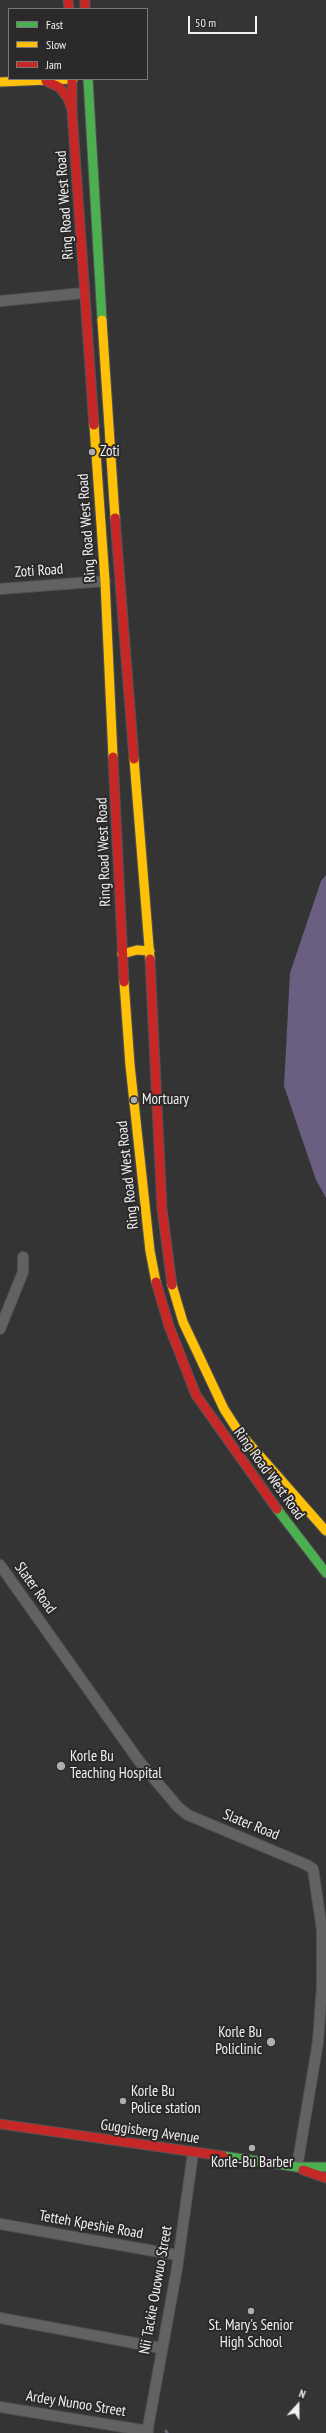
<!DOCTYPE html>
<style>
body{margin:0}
#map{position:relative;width:326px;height:2433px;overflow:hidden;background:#343434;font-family:"PT Sans Narrow",sans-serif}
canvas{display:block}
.legend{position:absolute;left:8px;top:8px;width:140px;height:72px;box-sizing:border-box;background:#2b292a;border:1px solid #7a7879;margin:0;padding:5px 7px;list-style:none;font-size:12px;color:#f1eff0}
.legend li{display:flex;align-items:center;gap:8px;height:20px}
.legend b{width:20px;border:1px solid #7a7879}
.north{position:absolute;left:278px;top:2385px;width:40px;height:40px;-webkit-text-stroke:3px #2b292a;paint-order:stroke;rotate:21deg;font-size:11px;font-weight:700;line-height:16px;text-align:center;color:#f1eff0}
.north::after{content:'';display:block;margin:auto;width:14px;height:18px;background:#f1eff0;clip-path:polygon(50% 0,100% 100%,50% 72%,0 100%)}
.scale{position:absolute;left:188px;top:16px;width:69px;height:18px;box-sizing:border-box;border:2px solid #f1eff0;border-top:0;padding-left:5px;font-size:12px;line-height:14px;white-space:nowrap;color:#f1eff0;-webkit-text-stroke:3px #2b292a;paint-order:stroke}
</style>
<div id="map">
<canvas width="326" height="2433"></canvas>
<ul class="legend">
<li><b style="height:5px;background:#4caf50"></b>Fast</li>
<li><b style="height:5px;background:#ffc107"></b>Slow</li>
<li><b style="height:5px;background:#c62828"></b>Jam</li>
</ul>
<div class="north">N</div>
<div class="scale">50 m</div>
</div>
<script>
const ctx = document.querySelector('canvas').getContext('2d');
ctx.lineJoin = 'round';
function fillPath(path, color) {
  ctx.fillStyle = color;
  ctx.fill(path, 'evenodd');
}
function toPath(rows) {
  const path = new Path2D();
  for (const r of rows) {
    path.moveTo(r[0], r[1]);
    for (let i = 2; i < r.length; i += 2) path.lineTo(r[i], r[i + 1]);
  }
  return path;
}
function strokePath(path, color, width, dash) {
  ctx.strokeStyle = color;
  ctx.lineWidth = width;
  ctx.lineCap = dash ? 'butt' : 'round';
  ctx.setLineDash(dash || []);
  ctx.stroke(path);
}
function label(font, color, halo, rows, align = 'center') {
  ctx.font = font + ' "PT Sans Narrow",sans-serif';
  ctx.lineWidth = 4;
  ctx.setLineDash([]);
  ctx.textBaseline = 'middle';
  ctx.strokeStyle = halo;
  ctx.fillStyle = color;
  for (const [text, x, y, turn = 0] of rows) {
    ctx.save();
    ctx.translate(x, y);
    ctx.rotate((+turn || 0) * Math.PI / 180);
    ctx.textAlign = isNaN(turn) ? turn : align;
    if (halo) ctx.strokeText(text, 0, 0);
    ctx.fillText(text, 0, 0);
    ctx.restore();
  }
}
fillPath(toPath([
 [326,875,326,1198,316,1180,284,1086,290,973,321,881]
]), '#6a5f80');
strokePath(toPath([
 [166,2431,167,2433]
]), '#6a5f80', 3);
const street = toPath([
 [0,301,84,293],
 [0,589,105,581],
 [0,1329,23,1272,23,1257],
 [0,1565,139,1761,178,1807,188,1815,307,1865,313,1869,322,1929,322,1987,318,2042,297,2167],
 [0,2224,177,2255],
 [0,2318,161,2348],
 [0,2407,148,2431],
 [147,2433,177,2268,193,2153]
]);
const fast = toPath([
 [88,79,102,320],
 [277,1509,326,1573],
 [223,2156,297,2167,326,2167]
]);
const slow = toPath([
 [0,82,73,79],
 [102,320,115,518],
 [94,425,105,581,113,757],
 [134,759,150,959],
 [122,954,137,950,150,951],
 [124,982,130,1065,150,1251,156,1282],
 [172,1285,183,1322,224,1409,238,1431,326,1531]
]);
const jam = toPath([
 [68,0,69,9],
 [85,0,85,9],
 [49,79,46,81,59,87,68,98,71,107],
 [72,79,72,111,94,425],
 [115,518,134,759],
 [113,757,124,982],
 [150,959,162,1209,172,1285],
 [156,1282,169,1326,196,1395,277,1509],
 [0,2124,223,2156],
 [303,2170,326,2178]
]);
strokePath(street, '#535253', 12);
strokePath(fast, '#535253', 11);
strokePath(slow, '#535253', 11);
strokePath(jam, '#535253', 11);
strokePath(street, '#636263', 10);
strokePath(fast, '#4caf50', 9);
strokePath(slow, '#ffc107', 9);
strokePath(jam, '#c62828', 9);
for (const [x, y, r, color] of [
 [92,452,4,"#afaeae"],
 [134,1100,4,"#afaeae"],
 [61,1766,5,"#afaeae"],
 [271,2042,5,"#afaeae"],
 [123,2101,4,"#afaeae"],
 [252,2148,4,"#afaeae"],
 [251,2311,4,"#afaeae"]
]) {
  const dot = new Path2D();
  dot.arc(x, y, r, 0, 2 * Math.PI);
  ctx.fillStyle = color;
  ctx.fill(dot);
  strokePath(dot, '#2b292a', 1.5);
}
label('15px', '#f1eff0', '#2b292a', [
 ["Ring Road West Road",65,205,-94],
 ["Ring Road West Road",87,528,-94],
 ["Zoti Road",39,571,-4],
 ["Ring Road West Road",104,852,-92],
 ["Ring Road West Road",128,1175,-96],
 ["Ring Road West Road",269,1474,54],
 ["Slater Road",35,1588,54],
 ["Slater Road",251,1825,22],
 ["Guggisberg Avenue",150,2132,8],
 ["Tetteh Kpeshie Road",91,2225,10],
 ["Nii Tackie Ouowuo Street",156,2290,-80],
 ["Ardey Nunoo Street",76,2404,9]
]);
label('15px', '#f1eff0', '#2b292a', [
 ["Zoti",100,452],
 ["Mortuary",142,1100],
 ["Korle Bu",70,1757],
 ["Teaching Hospital",70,1774],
 ["Korle Bu",262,2033,"right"],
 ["Policlinic",262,2050,"right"],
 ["Korle Bu",131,2092],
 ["Police station",131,2109],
 ["Korle-Bu Barber",252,2163,"center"],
 ["St. Mary's Senior",251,2326,"center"],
 ["High School",251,2343,"center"]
], 'left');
</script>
